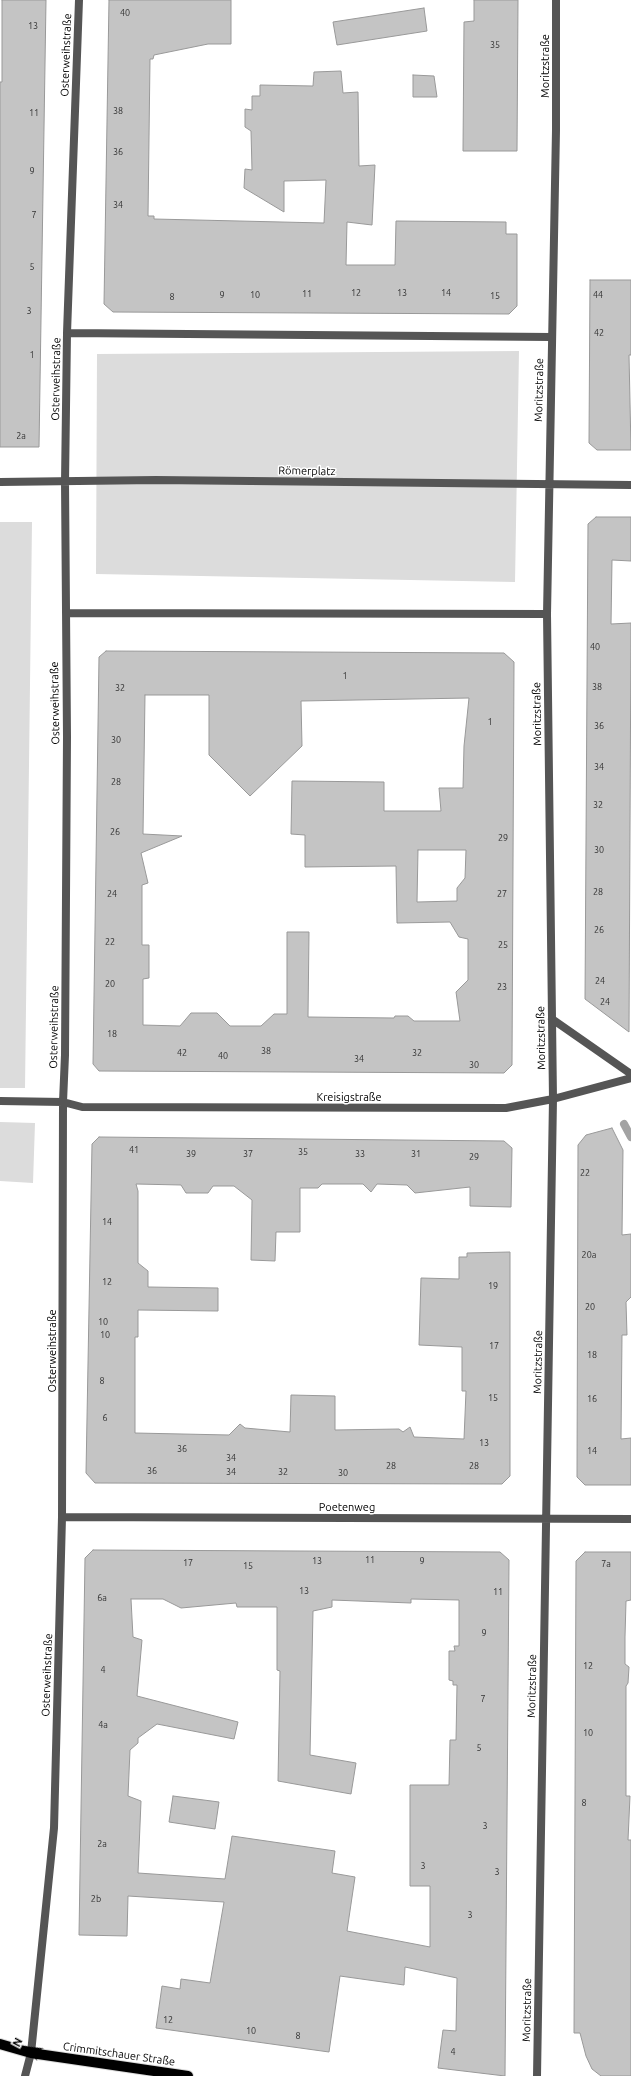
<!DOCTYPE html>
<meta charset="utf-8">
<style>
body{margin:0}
#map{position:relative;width:631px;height:2076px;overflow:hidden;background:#fff;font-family:Ubuntu,sans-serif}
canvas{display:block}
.north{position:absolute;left:8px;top:2028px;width:40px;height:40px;-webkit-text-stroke:3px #fff;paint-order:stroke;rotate:298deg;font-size:11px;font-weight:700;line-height:16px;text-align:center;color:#000}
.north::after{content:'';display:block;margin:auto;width:14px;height:18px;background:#000;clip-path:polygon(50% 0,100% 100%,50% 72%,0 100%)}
</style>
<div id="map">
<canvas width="631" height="2076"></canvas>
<div class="north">N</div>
</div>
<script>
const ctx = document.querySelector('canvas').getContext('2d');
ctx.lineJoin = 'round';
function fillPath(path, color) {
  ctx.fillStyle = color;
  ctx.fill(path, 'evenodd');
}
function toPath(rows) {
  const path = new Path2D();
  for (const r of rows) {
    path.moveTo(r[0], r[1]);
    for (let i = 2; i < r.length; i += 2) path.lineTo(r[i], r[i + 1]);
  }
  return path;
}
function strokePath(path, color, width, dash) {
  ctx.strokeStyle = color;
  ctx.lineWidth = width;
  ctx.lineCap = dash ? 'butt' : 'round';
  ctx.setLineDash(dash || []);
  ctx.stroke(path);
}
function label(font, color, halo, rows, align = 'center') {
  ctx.font = font + ' Ubuntu,sans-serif';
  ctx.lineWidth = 3;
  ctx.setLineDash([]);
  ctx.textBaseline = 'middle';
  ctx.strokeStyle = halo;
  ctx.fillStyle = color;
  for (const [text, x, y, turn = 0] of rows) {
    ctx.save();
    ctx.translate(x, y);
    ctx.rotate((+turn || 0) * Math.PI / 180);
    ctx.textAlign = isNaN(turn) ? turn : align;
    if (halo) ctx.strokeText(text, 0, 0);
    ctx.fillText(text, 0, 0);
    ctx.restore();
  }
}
fillPath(toPath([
 [519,351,515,582,96,574,97,354],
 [0,522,32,522,25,1088,0,1088],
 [0,1122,35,1123,33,1183,0,1181]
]), '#dcdcdc');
strokePath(toPath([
 [624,1124,631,1137]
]), '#a3a3a3', 8);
const building = toPath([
 [2,0,46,0,39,447,0,447,0,82,2,82,2,0],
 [109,0,231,0,231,44,208,44,154,55,153,59,150,59,148,216,154,216,154,219,324,223,326,180,284,181,284,212,244,188,245,169,252,170,251,131,245,127,245,109,252,110,252,96,260,96,260,85,313,86,314,72,341,71,343,93,358,92,359,166,375,165,372,225,347,222,346,265,395,265,396,221,506,222,506,234,517,234,517,306,509,314,113,312,104,304,109,0],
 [474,0,518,0,517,151,463,151,464,22,474,21,474,0],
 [424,8,427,31,337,45,333,22,424,8],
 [413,75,434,76,437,97,413,97,413,75],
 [590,280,631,280,631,355,629,355,631,450,597,450,589,443,590,280],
 [596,517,631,517,631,561,612,560,611,624,631,623,629,1032,585,999,588,524,596,517],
 [106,651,504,653,514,662,512,1065,504,1073,99,1071,93,1064,96,861,99,657,106,651],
 [145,695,209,695,209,755,250,796,302,746,301,701,469,698,464,746,463,788,439,788,441,811,384,811,384,782,292,781,291,834,305,835,305,867,396,866,397,923,450,922,459,937,468,939,468,980,456,992,460,1021,414,1021,408,1016,395,1016,394,1018,308,1017,309,932,287,932,287,1014,274,1014,261,1026,230,1026,217,1013,191,1013,180,1026,143,1025,143,979,149,978,149,945,142,945,142,885,148,883,141,853,182,836,143,834,145,695],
 [418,850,466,850,465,878,457,888,457,901,417,902,418,850],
 [612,1128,623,1150,622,1235,631,1234,631,1297,626,1302,627,1335,622,1335,621,1439,631,1438,631,1485,585,1485,577,1477,578,1145,586,1135,612,1128],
 [99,1137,504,1141,512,1148,511,1207,470,1206,470,1187,415,1193,407,1185,377,1184,371,1192,363,1184,322,1184,318,1188,300,1188,300,1232,276,1232,275,1261,251,1260,252,1200,234,1186,213,1186,208,1193,186,1193,181,1185,136,1184,138,1191,138,1263,148,1271,148,1287,218,1288,218,1311,138,1310,138,1337,135,1337,135,1433,229,1435,240,1424,245,1428,290,1432,291,1395,335,1396,335,1430,399,1429,403,1432,410,1427,414,1437,464,1439,466,1391,462,1391,462,1347,419,1345,421,1278,459,1279,459,1257,467,1257,467,1253,510,1252,510,1476,502,1484,95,1483,86,1473,92,1144,99,1137],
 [93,1550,500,1552,509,1560,505,2076,438,2068,443,2030,456,2031,457,1978,405,1967,404,1985,340,1976,329,2052,156,2028,162,1986,180,1989,181,1979,210,1983,224,1902,128,1896,127,1936,79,1935,85,1558,93,1550],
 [131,1599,163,1599,181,1608,236,1603,237,1607,277,1607,277,1670,280,1671,278,1781,351,1794,356,1763,310,1755,313,1611,332,1607,332,1600,411,1603,411,1599,459,1600,459,1646,454,1646,455,1651,449,1651,449,1680,453,1681,453,1685,457,1685,456,1740,450,1740,449,1785,410,1785,410,1886,430,1886,430,1947,347,1931,355,1877,332,1873,335,1851,232,1836,225,1879,138,1873,141,1801,128,1796,130,1750,138,1743,138,1738,157,1724,234,1739,238,1722,137,1696,142,1640,133,1637,131,1599],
 [585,1552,631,1552,631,1600,626,1601,625,1637,625,1664,629,1667,628,1683,626,1686,626,1796,630,1796,628,1840,631,1840,631,2076,601,2076,592,2069,586,2056,580,2033,574,2033,576,1561,585,1552],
 [173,1796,219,1802,215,1829,169,1822,173,1796]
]);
fillPath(building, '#c4c4c4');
strokePath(building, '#999', 1);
const primary = toPath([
 [0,2044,31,2053,188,2076]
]);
strokePath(primary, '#dbdbdb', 12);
strokePath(toPath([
 [67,333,551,337],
 [0,482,156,480,631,485],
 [67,613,547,614],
 [552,1019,631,1074],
 [0,1101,63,1102,82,1107,506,1108,553,1099,631,1078],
 [62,1517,631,1519],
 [25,2076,31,2053,54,1828,62,1517,63,1102,65,1055,67,737,65,482,67,333,79,0],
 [537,2076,553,1099,547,614,556,130,556,0]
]), '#555', 8);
strokePath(primary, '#000', 10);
label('9px', '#313131', null, [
 ["40",125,13],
 ["13",33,26],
 ["35",495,45],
 ["38",118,111],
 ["11",34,113],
 ["36",118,152],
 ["9",32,171],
 ["34",118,205],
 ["7",34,215],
 ["5",32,267],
 ["12",356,293],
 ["13",402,293],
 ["14",446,293],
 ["11",307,294],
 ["9",222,295],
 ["10",255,295],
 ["44",598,295],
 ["15",495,296],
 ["8",172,297],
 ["3",29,311],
 ["42",599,333],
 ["1",32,355],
 ["2a",21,436],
 ["40",595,647],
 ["1",345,676],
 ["38",597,687],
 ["32",120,688],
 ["1",490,722],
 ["36",599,726],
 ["30",116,740],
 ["34",599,767],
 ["28",116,782],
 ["32",598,805],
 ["26",115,832],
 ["29",503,838],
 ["30",599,850],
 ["28",598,892],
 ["24",112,894],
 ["27",502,894],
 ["26",599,930],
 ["22",110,942],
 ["25",503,945],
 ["24",600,981],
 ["20",110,984],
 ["23",502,987],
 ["24",605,1002],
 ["18",112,1034],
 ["38",266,1051],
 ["42",182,1053],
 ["32",417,1053],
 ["40",223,1056],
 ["34",359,1059],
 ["30",474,1065],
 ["41",134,1150],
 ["35",303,1152],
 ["39",191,1154],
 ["37",248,1154],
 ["33",360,1154],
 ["31",416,1154],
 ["29",474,1157],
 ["22",585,1173],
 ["14",107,1222],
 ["20a",589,1255],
 ["12",107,1282],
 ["19",493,1286],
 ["20",590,1307],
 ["10",103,1322],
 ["10",105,1335],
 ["17",494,1346],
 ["18",592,1355],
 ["8",102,1381],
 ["15",493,1398],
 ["16",592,1399],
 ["6",105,1418],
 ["13",484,1443],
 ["36",182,1449],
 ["14",592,1451],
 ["34",231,1458],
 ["28",391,1466],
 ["28",474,1466],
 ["36",152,1471],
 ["34",231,1472],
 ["32",283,1472],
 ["30",343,1473],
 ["11",370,1560],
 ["13",317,1561],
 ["9",422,1561],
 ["17",188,1563],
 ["7a",606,1564],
 ["15",248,1566],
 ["13",304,1591],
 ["11",498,1592],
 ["6a",102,1598],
 ["9",484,1633],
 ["12",588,1666],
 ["4",103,1670],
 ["7",483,1699],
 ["4a",103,1725],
 ["10",588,1733],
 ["5",479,1748],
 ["8",584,1803],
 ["3",485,1826],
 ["2a",102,1844],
 ["3",423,1866],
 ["3",497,1872],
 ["2b",96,1899],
 ["3",470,1915],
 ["12",168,2020],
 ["10",251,2031],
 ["8",298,2036],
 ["4",453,2052]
]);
label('11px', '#000', '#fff', [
 ["Osterweihstraße",66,55,-88],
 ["Moritzstraße",545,66,-90],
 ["Osterweihstraße",56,379,-89],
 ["Moritzstraße",539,390,-89],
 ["Römerplatz",307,471,1],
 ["Osterweihstraße",55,703,-91],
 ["Moritzstraße",537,714,-91],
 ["Osterweihstraße",54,1027,-89],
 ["Moritzstraße",541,1038,-91],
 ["Kreisigstraße",349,1097],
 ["Osterweihstraße",52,1351,-90],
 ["Moritzstraße",538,1362,-89],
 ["Poetenweg",347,1507],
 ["Osterweihstraße",47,1675,-88],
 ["Moritzstraße",532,1686,-89],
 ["Moritzstraße",527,2010,-89],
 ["Crimmitschauer Straße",119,2054,8]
]);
</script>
